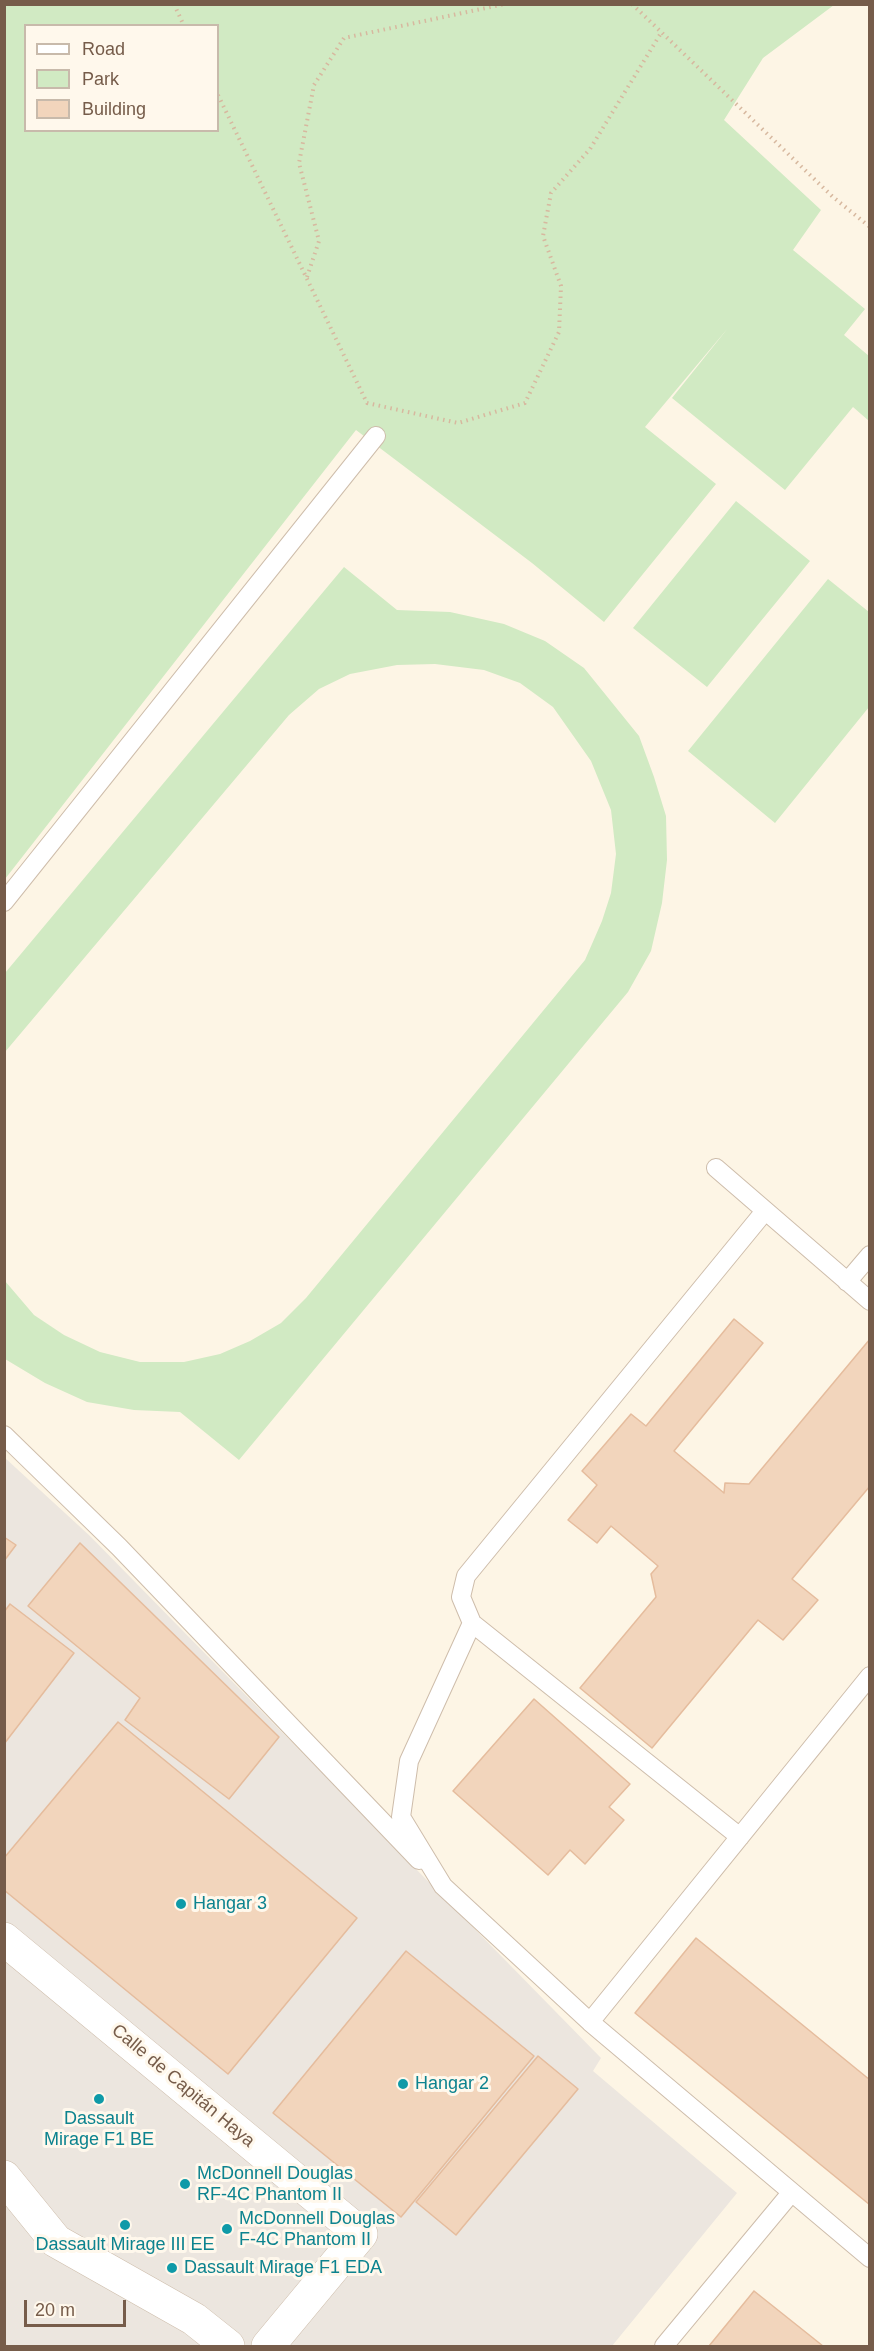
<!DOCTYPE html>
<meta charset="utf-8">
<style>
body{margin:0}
#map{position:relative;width:874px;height:2351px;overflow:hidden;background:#fdf5e5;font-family:Arial,sans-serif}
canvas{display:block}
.frame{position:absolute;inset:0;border:6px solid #765c4a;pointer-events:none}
.legend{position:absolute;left:24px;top:24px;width:195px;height:108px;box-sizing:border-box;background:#fff8ec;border:2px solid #c8baab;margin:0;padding:8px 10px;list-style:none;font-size:18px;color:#765c4a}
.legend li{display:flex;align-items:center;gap:12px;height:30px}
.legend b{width:30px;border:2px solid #c8baab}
.scale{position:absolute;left:24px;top:2300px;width:102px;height:27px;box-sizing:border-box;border:3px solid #765c4a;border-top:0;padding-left:8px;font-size:18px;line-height:21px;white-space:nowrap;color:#765c4a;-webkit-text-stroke:4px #fff8ec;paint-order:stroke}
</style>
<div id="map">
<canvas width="874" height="2351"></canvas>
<div class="frame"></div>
<ul class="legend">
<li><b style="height:8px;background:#fff"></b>Road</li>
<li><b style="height:16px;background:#d1eac3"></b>Park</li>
<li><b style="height:16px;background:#f2d5bc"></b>Building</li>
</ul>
<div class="scale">20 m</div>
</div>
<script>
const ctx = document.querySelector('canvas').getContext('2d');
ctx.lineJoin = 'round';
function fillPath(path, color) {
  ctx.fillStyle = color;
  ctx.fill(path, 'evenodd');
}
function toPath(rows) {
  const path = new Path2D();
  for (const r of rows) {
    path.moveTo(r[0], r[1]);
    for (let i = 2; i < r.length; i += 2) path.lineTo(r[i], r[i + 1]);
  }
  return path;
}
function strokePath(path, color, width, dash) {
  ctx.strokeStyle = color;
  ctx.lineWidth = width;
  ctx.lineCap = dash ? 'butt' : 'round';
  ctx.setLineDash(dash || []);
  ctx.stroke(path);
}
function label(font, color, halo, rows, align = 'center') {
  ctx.font = font + ' Arial,sans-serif';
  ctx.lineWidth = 6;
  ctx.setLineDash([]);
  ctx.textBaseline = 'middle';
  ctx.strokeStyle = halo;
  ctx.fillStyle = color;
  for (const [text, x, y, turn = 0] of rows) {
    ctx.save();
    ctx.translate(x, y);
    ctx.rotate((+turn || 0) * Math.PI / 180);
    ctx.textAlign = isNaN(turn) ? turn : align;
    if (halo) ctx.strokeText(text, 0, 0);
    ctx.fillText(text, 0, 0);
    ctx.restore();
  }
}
fillPath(toPath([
 [4,1457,90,1536,601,2058,593,2071,737,2193,612,2346,5,2346]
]), '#ece6df');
fillPath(toPath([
 [5,5,834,5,763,58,724,120,821,210,793,250,865,309,844,335,869,356,869,421,853,407,785,490,672,398,728,328,645,427,716,484,604,622,532,563,356,430,5,879],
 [26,26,218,26,218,130,26,130],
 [736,501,810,561,707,687,633,628],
 [344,567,397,610,450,612,504,624,545,641,584,668,639,736,654,777,666,816,667,860,662,903,651,951,628,992,239,1460,180,1412,134,1410,87,1402,45,1383,5,1359,5,1281,34,1315,64,1335,100,1352,140,1362,184,1362,220,1354,250,1341,281,1323,306,1298,585,960,602,921,611,893,616,854,611,810,591,761,553,707,520,683,484,670,435,664,397,665,350,674,319,689,289,715,5,1052,5,973],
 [828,579,869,612,869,707,775,823,688,751]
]), '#d1eac3');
const building = toPath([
 [734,1319,763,1343,674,1451,724,1493,725,1483,749,1484,870,1339,870,1486,792,1579,818,1600,783,1640,758,1620,652,1748,580,1688,656,1597,651,1574,658,1566,611,1526,597,1543,568,1520,597,1485,582,1471,631,1414,646,1426,734,1319],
 [4,1537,16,1545,4,1561,4,1537],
 [80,1543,279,1737,229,1799,125,1720,140,1698,28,1606,80,1543],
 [10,1604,74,1653,4,1744,4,1612,10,1604],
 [534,1699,630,1784,609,1807,624,1820,585,1864,570,1850,548,1875,453,1791,534,1699],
 [118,1722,357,1918,228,2074,4,1890,4,1858,118,1722],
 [696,1938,870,2080,870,2205,635,2013,696,1938],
 [406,1951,534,2056,401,2217,273,2113,406,1951],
 [538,2056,578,2089,456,2235,416,2202,538,2056],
 [754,2291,823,2346,709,2346,754,2291]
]);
fillPath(building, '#f2d5bc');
strokePath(building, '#e5bc9d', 1.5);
const lane = toPath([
 [4,902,376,436],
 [716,1168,870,1301],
 [847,1282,870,1255],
 [4,1435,119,1547,419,1860],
 [472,1623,409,1761,401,1817,443,1886,590,2022,870,2258],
 [740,1837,472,1623,461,1597,466,1576,765,1211],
 [590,2022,870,1676],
 [664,2346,791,2193]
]);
const street = toPath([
 [4,1939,361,2234,268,2346],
 [4,2177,56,2241,194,2319,228,2346]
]);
strokePath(lane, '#cebdab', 20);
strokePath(street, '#cebdab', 34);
strokePath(toPath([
 [174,4,184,26],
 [632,4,833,197,870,227],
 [218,95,367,403,458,423,525,403,559,332,561,286,543,236,551,193,590,149,661,33],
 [307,277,319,241,299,163,314,85,344,38,505,4]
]), '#d7b89f', 4, [1.5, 4.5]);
strokePath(lane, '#fff', 18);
strokePath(street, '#fff', 33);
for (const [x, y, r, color] of [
 [181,1904,6,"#0f9aa8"],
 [403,2084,6,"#0f9aa8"],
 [99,2099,6,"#0f9aa8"],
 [185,2184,6,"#0f9aa8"],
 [125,2225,6,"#0f9aa8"],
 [227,2229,6,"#0f9aa8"],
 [172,2268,6,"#0f9aa8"]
]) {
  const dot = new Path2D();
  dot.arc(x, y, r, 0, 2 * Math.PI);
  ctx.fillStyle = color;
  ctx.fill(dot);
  strokePath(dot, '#fff8ec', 2);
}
label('18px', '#0d838f', '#fff8ec', [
 ["Hangar 3",193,1904],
 ["Hangar 2",415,2084],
 ["Dassault",99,2119,"center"],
 ["Mirage F1 BE",99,2140,"center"],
 ["McDonnell Douglas",197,2174],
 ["RF-4C Phantom II",197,2195],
 ["McDonnell Douglas",239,2219],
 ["F-4C Phantom II",239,2240],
 ["Dassault Mirage III EE",125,2245,"center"],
 ["Dassault Mirage F1 EDA",184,2268]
], 'left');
label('18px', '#765c4a', '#fff8ec', [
 ["Calle de Capitán Haya",183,2086,40]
]);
</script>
